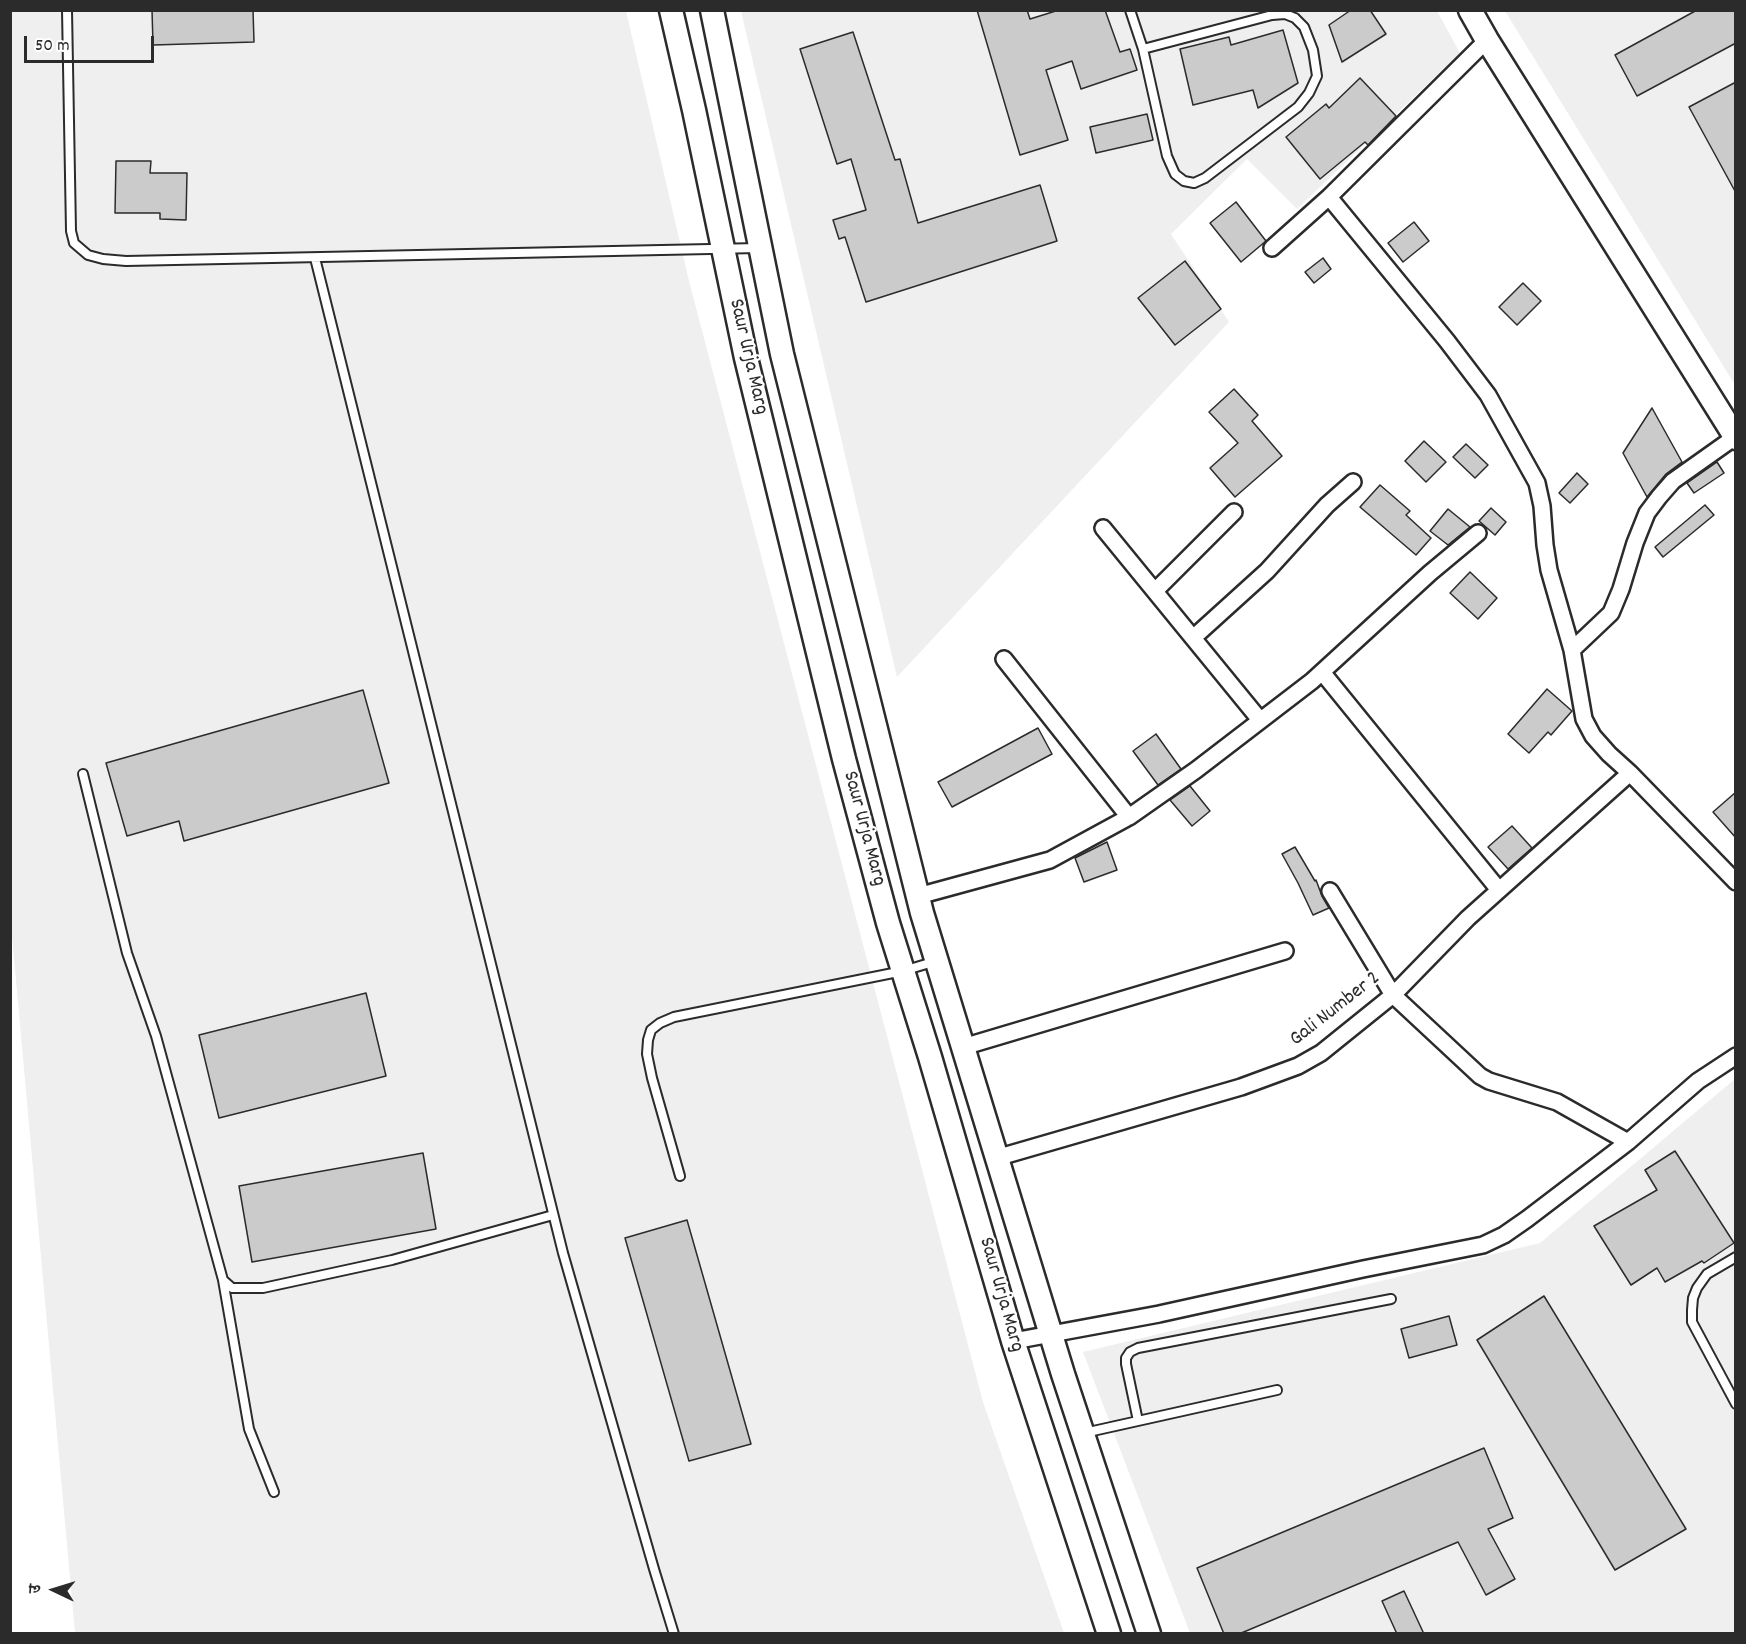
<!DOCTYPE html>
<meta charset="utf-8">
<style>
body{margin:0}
#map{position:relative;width:1746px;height:1644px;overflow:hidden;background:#fff;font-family:Dekko,"Playpen Sans Deva",sans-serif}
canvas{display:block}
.frame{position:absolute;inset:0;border:12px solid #2b2b2b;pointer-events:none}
.north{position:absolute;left:24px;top:1560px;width:60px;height:60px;-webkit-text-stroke:4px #fff;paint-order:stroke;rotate:274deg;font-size:16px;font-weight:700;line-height:24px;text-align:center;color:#2b2b2b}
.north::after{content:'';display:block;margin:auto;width:21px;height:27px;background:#2b2b2b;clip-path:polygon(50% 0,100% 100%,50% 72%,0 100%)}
.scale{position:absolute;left:24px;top:36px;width:130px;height:27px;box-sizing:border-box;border:3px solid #2b2b2b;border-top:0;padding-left:8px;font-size:18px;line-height:21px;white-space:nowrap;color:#2b2b2b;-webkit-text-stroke:4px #fff;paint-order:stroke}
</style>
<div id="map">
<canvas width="1746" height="1644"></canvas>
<div class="frame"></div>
<div class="north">उ</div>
<div class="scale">50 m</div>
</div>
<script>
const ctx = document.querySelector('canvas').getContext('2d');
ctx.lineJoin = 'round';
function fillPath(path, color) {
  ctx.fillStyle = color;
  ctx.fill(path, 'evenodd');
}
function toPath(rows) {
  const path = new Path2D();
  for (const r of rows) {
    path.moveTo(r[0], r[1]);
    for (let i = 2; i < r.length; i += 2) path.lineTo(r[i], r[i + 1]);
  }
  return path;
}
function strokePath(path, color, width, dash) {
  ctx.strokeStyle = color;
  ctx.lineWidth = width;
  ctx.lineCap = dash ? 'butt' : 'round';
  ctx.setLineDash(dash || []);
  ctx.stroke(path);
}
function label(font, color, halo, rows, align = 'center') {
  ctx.font = font + ' Dekko,sans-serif';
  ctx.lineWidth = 4.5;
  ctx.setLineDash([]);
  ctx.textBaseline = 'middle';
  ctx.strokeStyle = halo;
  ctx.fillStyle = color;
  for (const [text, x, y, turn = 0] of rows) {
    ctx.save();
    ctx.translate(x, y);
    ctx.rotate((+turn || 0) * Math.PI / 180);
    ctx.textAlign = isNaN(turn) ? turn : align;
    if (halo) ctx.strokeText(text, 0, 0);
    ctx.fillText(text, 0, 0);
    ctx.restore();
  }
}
fillPath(toPath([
 [10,11,626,11,689,281,983,1402,1064,1633,75,1633,10,914],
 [741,11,1437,11,1460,53,1297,209,1247,159,1171,234,1229,322,897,677],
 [1505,11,1735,11,1735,385],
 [1735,1079,1735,1633,1190,1633,1083,1352,1540,1243]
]), '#efefef');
const building = toPath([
 [152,10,253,10,254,42,153,45,152,10],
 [977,10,1027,10,1030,19,1059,10,1105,10,1120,52,1130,49,1137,70,1081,89,1072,61,1046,70,1068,140,1020,155,977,10],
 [1351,10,1370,10,1386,34,1342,62,1329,25,1351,10],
 [1697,10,1736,10,1736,43,1637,96,1615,55,1697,10],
 [1283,30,1298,83,1258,108,1253,90,1193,105,1180,49,1229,37,1231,45,1283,30],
 [853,32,895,160,900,159,918,223,1040,185,1057,241,866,302,845,237,839,239,833,220,866,210,851,159,837,164,800,49,853,32],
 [1360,78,1396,116,1368,145,1365,142,1320,179,1286,137,1326,104,1329,108,1360,78],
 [1736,82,1736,193,1689,107,1736,82],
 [1147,114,1153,140,1096,153,1090,127,1147,114],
 [116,161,151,161,150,173,187,173,186,220,160,219,160,213,115,213,116,161],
 [1236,202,1266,241,1241,262,1210,223,1236,202],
 [1414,222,1429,241,1403,262,1388,243,1414,222],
 [1323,258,1331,269,1314,283,1305,272,1323,258],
 [1185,261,1221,309,1175,345,1138,298,1185,261],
 [1523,283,1541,301,1517,325,1499,307,1523,283],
 [1234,389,1258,415,1252,421,1282,456,1235,497,1210,468,1238,443,1209,412,1234,389],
 [1652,408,1682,462,1666,474,1647,497,1623,453,1652,408],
 [1424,441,1446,462,1426,482,1405,461,1424,441],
 [1466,444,1488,465,1475,478,1453,457,1466,444],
 [1717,462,1724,473,1694,493,1687,483,1717,462],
 [1577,473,1588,484,1570,503,1559,493,1577,473],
 [1380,485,1410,511,1406,515,1431,538,1416,555,1360,507,1380,485],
 [1705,505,1714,515,1663,557,1655,547,1705,505],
 [1491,508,1506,522,1495,535,1479,521,1491,508],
 [1448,509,1470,527,1448,545,1430,531,1448,509],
 [1470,572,1497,598,1478,619,1450,593,1470,572],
 [1547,689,1572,711,1551,735,1548,732,1529,753,1508,734,1547,689],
 [363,690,389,783,184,841,179,821,127,836,106,763,363,690],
 [1038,728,1052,754,952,807,938,782,1038,728],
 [1156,734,1181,769,1158,785,1133,751,1156,734],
 [1190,786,1210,811,1192,826,1170,800,1190,786],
 [1736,792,1736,838,1713,812,1736,792],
 [1512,826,1532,848,1508,869,1488,847,1512,826],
 [1107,842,1117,870,1084,882,1075,858,1107,842],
 [1295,847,1315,881,1316,880,1322,896,1329,908,1313,915,1298,883,1282,854,1295,847],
 [366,993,386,1076,219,1118,199,1035,366,993],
 [1675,1151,1734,1243,1704,1263,1702,1261,1665,1282,1657,1268,1631,1285,1594,1226,1657,1190,1645,1170,1675,1151],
 [423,1153,436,1229,252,1262,239,1186,423,1153],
 [687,1220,751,1444,689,1461,625,1238,687,1220],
 [1544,1296,1686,1529,1615,1570,1477,1340,1544,1296],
 [1449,1316,1457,1345,1409,1358,1401,1329,1449,1316],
 [1484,1448,1513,1518,1488,1529,1515,1579,1486,1595,1458,1542,1239,1634,1224,1634,1197,1568,1484,1448],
 [1404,1591,1424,1634,1397,1634,1382,1601,1404,1591]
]);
fillPath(building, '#cbcbcb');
strokePath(building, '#2b2b2b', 1.5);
const lane = toPath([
 [67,10,71,231,74,243,88,255,103,259,126,261,759,248],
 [1130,10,1143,49,1167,156,1175,174,1184,181,1194,183,1205,178,1298,107,1309,93,1317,76,1313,50,1304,27,1295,18,1285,14,1272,15,1143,49],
 [315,258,563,1253,654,1569,674,1634],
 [83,774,127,953,156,1036,223,1280,232,1288,263,1288,392,1260,553,1215],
 [680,1176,652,1078,647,1054,648,1040,651,1030,660,1023,674,1017,903,971,933,962],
 [1736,1257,1707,1274,1697,1288,1693,1298,1692,1310,1692,1322,1736,1404],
 [223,1280,249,1429,274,1492],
 [1138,1421,1126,1364,1126,1358,1130,1352,1138,1348,1391,1299],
 [1084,1433,1277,1390]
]);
const street = toPath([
 [1329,197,1447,341,1488,395,1537,483,1542,506,1545,545,1549,570,1572,650,1584,719,1593,736,1609,754,1630,773,1736,882],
 [1272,248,1329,197,1487,40],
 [1103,528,1260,720],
 [1155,591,1234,512],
 [1193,638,1267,571,1327,505,1353,482],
 [1572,650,1611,613,1621,589,1635,543,1647,513,1659,497,1673,481,1735,437],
 [1004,659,1129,817],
 [1322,672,1499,890],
 [1330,891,1393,995,1480,1076,1489,1081,1557,1102,1628,1142],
 [918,896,1050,860,1129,817,1196,770,1312,681,1430,573,1478,533],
 [963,1047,1285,951],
 [996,1158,1241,1087,1298,1066,1321,1053,1393,995,1468,918,1630,773],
 [1013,1341,1159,1314,1363,1269,1483,1245,1504,1235,1527,1219,1628,1142,1698,1081,1736,1056]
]);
const secondary = toPath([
 [671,10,694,110,746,358,844,759,888,923,930,1057,1013,1341,1109,1634],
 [712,10,782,354,922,913,1063,1374,1149,1634],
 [1470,10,1487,40,1736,438]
]);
strokePath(lane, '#2b2b2b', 12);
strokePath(street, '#2b2b2b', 20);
strokePath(secondary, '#2b2b2b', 27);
strokePath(lane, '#fff', 8);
strokePath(street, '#fff', 15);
strokePath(secondary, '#fff', 22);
label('21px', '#2b2b2b', '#fff', [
 ["Saur Urja Marg",747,357,77],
 ["Saur Urja Marg",863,829,75],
 ["Gali Number 2",1336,1010,-38],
 ["Saur Urja Marg",1000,1295,74]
]);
</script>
